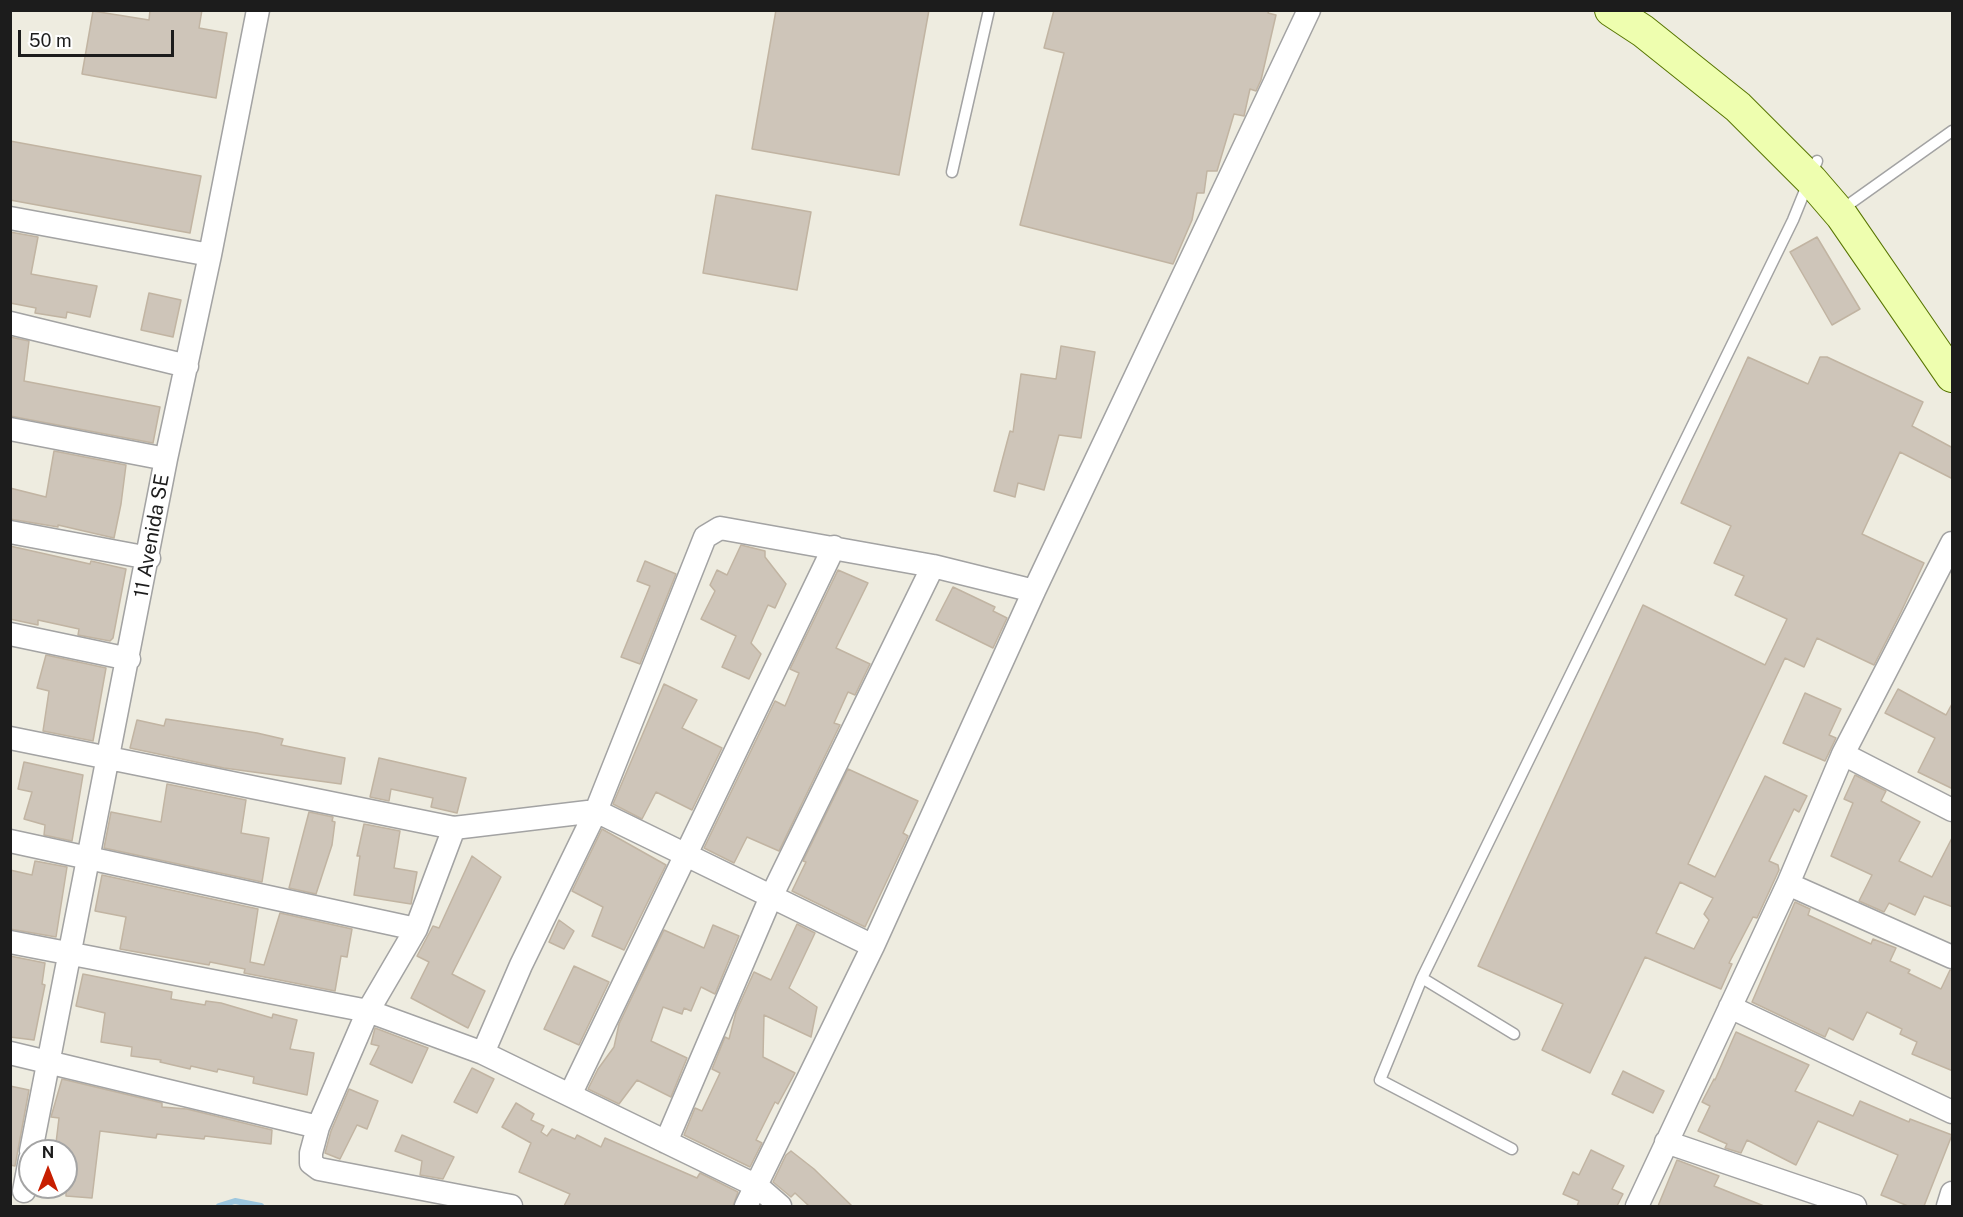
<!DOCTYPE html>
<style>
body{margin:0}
#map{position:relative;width:1963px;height:1217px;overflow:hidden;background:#eeece0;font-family:"Public Sans",sans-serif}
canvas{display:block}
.frame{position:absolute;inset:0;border:12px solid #1c1c1c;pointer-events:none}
.north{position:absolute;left:18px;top:1139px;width:60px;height:60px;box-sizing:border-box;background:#fff;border:2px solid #a4a4a4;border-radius:50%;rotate:0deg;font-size:16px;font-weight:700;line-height:24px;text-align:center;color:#1c1c1c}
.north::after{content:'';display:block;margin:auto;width:21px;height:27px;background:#c71e00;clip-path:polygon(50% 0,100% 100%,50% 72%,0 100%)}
.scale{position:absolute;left:18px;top:30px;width:156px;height:27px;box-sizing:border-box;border:3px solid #1c1c1c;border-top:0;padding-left:8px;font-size:18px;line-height:21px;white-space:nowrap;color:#1c1c1c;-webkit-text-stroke:4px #fff;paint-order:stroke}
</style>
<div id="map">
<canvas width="1963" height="1217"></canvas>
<div class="frame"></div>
<div class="north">N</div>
<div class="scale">50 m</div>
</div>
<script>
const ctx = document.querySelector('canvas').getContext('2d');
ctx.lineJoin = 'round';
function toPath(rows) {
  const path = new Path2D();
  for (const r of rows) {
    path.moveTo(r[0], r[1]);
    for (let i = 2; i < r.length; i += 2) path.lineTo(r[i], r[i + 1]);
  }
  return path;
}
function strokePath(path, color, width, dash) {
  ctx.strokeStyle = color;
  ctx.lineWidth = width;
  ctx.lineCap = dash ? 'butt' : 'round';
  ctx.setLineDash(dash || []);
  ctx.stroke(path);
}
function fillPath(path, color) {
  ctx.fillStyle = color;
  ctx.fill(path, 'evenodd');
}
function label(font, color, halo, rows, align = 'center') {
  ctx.font = font + ' "Public Sans",sans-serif';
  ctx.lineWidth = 4.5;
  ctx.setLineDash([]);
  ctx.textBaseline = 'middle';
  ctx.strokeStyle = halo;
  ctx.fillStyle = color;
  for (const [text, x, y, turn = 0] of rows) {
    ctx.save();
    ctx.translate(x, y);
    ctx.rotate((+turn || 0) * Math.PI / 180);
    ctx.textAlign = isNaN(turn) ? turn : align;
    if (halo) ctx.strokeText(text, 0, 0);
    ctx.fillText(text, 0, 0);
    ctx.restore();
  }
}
strokePath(toPath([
 [219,1206,235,1201,261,1206]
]), '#9dc7df', 6);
const building = toPath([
 [150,10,202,10,199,28,227,33,216,98,82,74,93,11,149,20,150,10],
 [776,10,929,10,899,175,752,149,776,10],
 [1054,10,1269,10,1268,13,1276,15,1261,80,1256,91,1250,89,1244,116,1234,114,1217,171,1207,171,1204,193,1197,193,1192,220,1173,264,1020,225,1064,53,1044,48,1054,10],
 [10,141,201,176,190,233,10,200,10,141],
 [716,195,811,212,797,290,703,273,716,195],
 [10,232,38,237,31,274,97,286,90,317,67,312,66,318,35,313,36,308,10,303,10,232],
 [1817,237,1860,309,1832,325,1790,252,1817,237],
 [149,293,181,300,173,337,141,330,149,293],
 [10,337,29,341,24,381,160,407,153,443,10,416,10,337],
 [1061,346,1095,352,1081,438,1059,435,1044,490,1018,483,1015,497,994,491,1010,431,1013,432,1021,374,1056,379,1061,346],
 [1748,357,1808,384,1820,357,1827,357,1923,402,1912,426,1953,448,1953,479,1900,452,1862,534,1924,563,1901,612,1874,665,1817,638,1804,667,1785,658,1688,864,1715,877,1765,776,1807,796,1799,812,1794,809,1769,861,1778,865,1779,870,1757,918,1753,917,1729,963,1732,964,1721,989,1645,957,1590,1073,1542,1050,1563,1004,1478,966,1643,605,1765,665,1787,619,1735,595,1744,576,1714,563,1731,526,1681,503,1748,357],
 [1680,882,1713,898,1704,914,1709,920,1694,949,1656,933,1680,882],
 [54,451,126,465,121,504,114,538,58,525,58,527,10,519,10,488,46,497,54,451],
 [741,545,765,551,765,557,786,584,775,608,768,605,751,643,761,654,749,679,722,667,736,636,701,619,715,591,710,585,717,570,727,575,741,545],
 [10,546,90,564,91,561,126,569,113,638,110,641,78,635,79,629,38,620,38,625,10,619,10,546],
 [645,561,676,574,640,664,621,657,650,586,637,581,645,561],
 [838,570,868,583,836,648,870,664,855,695,848,692,834,723,840,725,779,851,747,837,734,863,704,848,775,701,785,706,799,673,790,669,838,570],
 [953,587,995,607,993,611,1007,618,993,648,936,620,953,587],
 [46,655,106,668,93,741,43,731,49,691,37,688,46,655],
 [664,684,697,700,682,728,722,748,692,810,656,792,642,819,613,804,664,684],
 [1898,689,1946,715,1953,702,1953,789,1918,772,1935,738,1885,713,1898,689],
 [1805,693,1841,709,1829,735,1836,738,1825,761,1783,743,1805,693],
 [166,719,257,733,283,739,281,745,345,758,341,784,224,768,130,748,137,720,164,726,166,719],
 [379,758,466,778,457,813,431,807,433,798,391,789,389,801,370,797,379,758],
 [24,762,83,775,72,841,44,835,45,825,24,819,32,792,18,789,24,762],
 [848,769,918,801,903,833,908,836,865,927,792,891,806,862,803,861,848,769],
 [1855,775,1886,791,1881,801,1920,822,1899,861,1932,877,1953,836,1953,907,1924,896,1915,915,1889,903,1884,912,1859,901,1872,875,1831,856,1853,803,1844,799,1855,775],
 [167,784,246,800,241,833,269,838,262,882,104,848,111,812,161,822,167,784],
 [309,812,333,817,332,821,335,822,332,845,316,894,289,888,309,812],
 [364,824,400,831,394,868,417,872,411,904,354,895,360,856,357,856,364,824],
 [602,829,666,865,624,950,592,936,603,907,572,891,602,829],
 [472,856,501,877,452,974,485,991,468,1028,411,998,429,962,417,956,433,926,439,928,472,856],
 [35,861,67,867,56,937,10,929,10,870,32,875,35,861],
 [102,875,258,909,250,962,264,965,280,913,352,929,347,957,341,956,335,991,244,973,245,969,210,962,209,965,120,949,126,917,95,911,102,875],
 [1795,902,1810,909,1808,915,1871,944,1873,939,1896,948,1890,961,1910,970,1908,973,1941,989,1950,970,1953,970,1953,1071,1912,1054,1917,1042,1900,1034,1902,1029,1867,1012,1853,1040,1829,1028,1825,1037,1752,1002,1795,902],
 [559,920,574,931,564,949,549,942,559,920],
 [797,924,815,933,789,988,817,1007,811,1037,764,1015,763,1057,795,1073,778,1104,775,1102,756,1140,762,1143,750,1167,684,1135,695,1108,702,1111,720,1073,712,1069,725,1037,729,1039,736,1012,754,972,771,980,797,924],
 [713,925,739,936,715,994,701,987,691,1011,684,1008,682,1014,663,1007,651,1041,687,1058,671,1097,637,1080,619,1104,588,1089,598,1069,614,1047,619,1024,664,930,704,948,713,925],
 [10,956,45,963,42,984,45,985,34,1040,10,1037,10,956],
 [574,966,609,982,579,1045,544,1029,574,966],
 [83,974,172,992,171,999,205,1005,206,1001,221,1003,272,1018,273,1014,297,1020,290,1049,314,1053,307,1095,253,1083,254,1077,218,1069,217,1072,191,1066,190,1069,160,1062,161,1060,131,1056,132,1047,101,1042,105,1013,76,1006,83,974],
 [375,1028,428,1048,412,1083,370,1064,379,1046,371,1044,375,1028],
 [1736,1032,1809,1065,1795,1091,1853,1116,1860,1101,1909,1122,1910,1119,1952,1135,1924,1206,1908,1206,1881,1195,1898,1155,1818,1121,1796,1165,1747,1140,1741,1153,1725,1148,1727,1144,1698,1131,1710,1106,1702,1102,1714,1079,1715,1080,1736,1032],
 [472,1068,494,1079,477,1113,454,1102,472,1068],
 [1623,1071,1664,1091,1653,1113,1612,1094,1623,1071],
 [62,1079,162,1103,162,1107,187,1109,272,1130,271,1144,205,1136,204,1139,157,1134,156,1138,100,1131,92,1198,66,1196,66,1151,55,1151,59,1118,51,1117,62,1079],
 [10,1086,29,1090,15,1166,10,1165,10,1086],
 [349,1089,378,1101,367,1129,357,1125,340,1159,325,1153,331,1131,349,1089],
 [516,1103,534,1114,531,1120,544,1126,541,1132,547,1136,552,1129,575,1139,577,1135,601,1147,605,1138,697,1178,700,1173,738,1192,733,1206,564,1206,570,1194,519,1172,531,1143,502,1127,516,1103],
 [402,1135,454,1157,443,1179,420,1175,422,1161,395,1151,402,1135],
 [1591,1150,1624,1166,1612,1189,1623,1194,1617,1206,1577,1206,1579,1201,1563,1194,1573,1172,1579,1175,1591,1150],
 [791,1151,814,1169,852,1206,809,1206,795,1193,791,1197,773,1182,786,1155,791,1151],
 [1677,1160,1719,1176,1714,1186,1764,1206,1658,1206,1677,1160]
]);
fillPath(building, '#cec5b9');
strokePath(building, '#c1b4a2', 1.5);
const service = toPath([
 [952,172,989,10],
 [1841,210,1952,131],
 [1422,978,1380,1080,1512,1149],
 [1514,1034,1422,978,1793,220,1817,161]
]);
const minor = toPath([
 [10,218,210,255],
 [10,323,187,366],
 [10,429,166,459],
 [10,532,149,558],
 [10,634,129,659],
 [10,738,454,828,596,811,873,946],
 [1843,754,1952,810],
 [454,828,416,929,368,1011,318,1127,311,1153,311,1163,319,1169,511,1206],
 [10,841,416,929],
 [1788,884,1952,957],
 [10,942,368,1011,483,1053,757,1186,780,1206],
 [1730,1007,1952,1112],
 [10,1053,318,1127],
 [483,1053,521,965,596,811,705,537,720,528,933,566,1034,591],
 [570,1095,834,547],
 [666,1142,770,899,933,566],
 [1666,1142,1855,1206],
 [31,1151,166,459,210,255,258,10],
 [24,1191,30,1159],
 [746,1206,873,946,1034,591,1309,10],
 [1637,1206,1788,884,1843,754,1952,543],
 [1948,1206,1952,1193]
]);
const secondary = toPath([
 [1611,10,1643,31,1738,107,1811,180,1842,216,1952,376]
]);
strokePath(service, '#a3a3a3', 13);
strokePath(minor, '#a3a3a3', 25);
strokePath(secondary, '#577500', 34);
strokePath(service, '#fff', 10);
strokePath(minor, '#fff', 22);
strokePath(secondary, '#eefeaf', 32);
label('20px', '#1c1c1c', '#fff', [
 ["11 Avenida SE",152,536,-80]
]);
</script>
